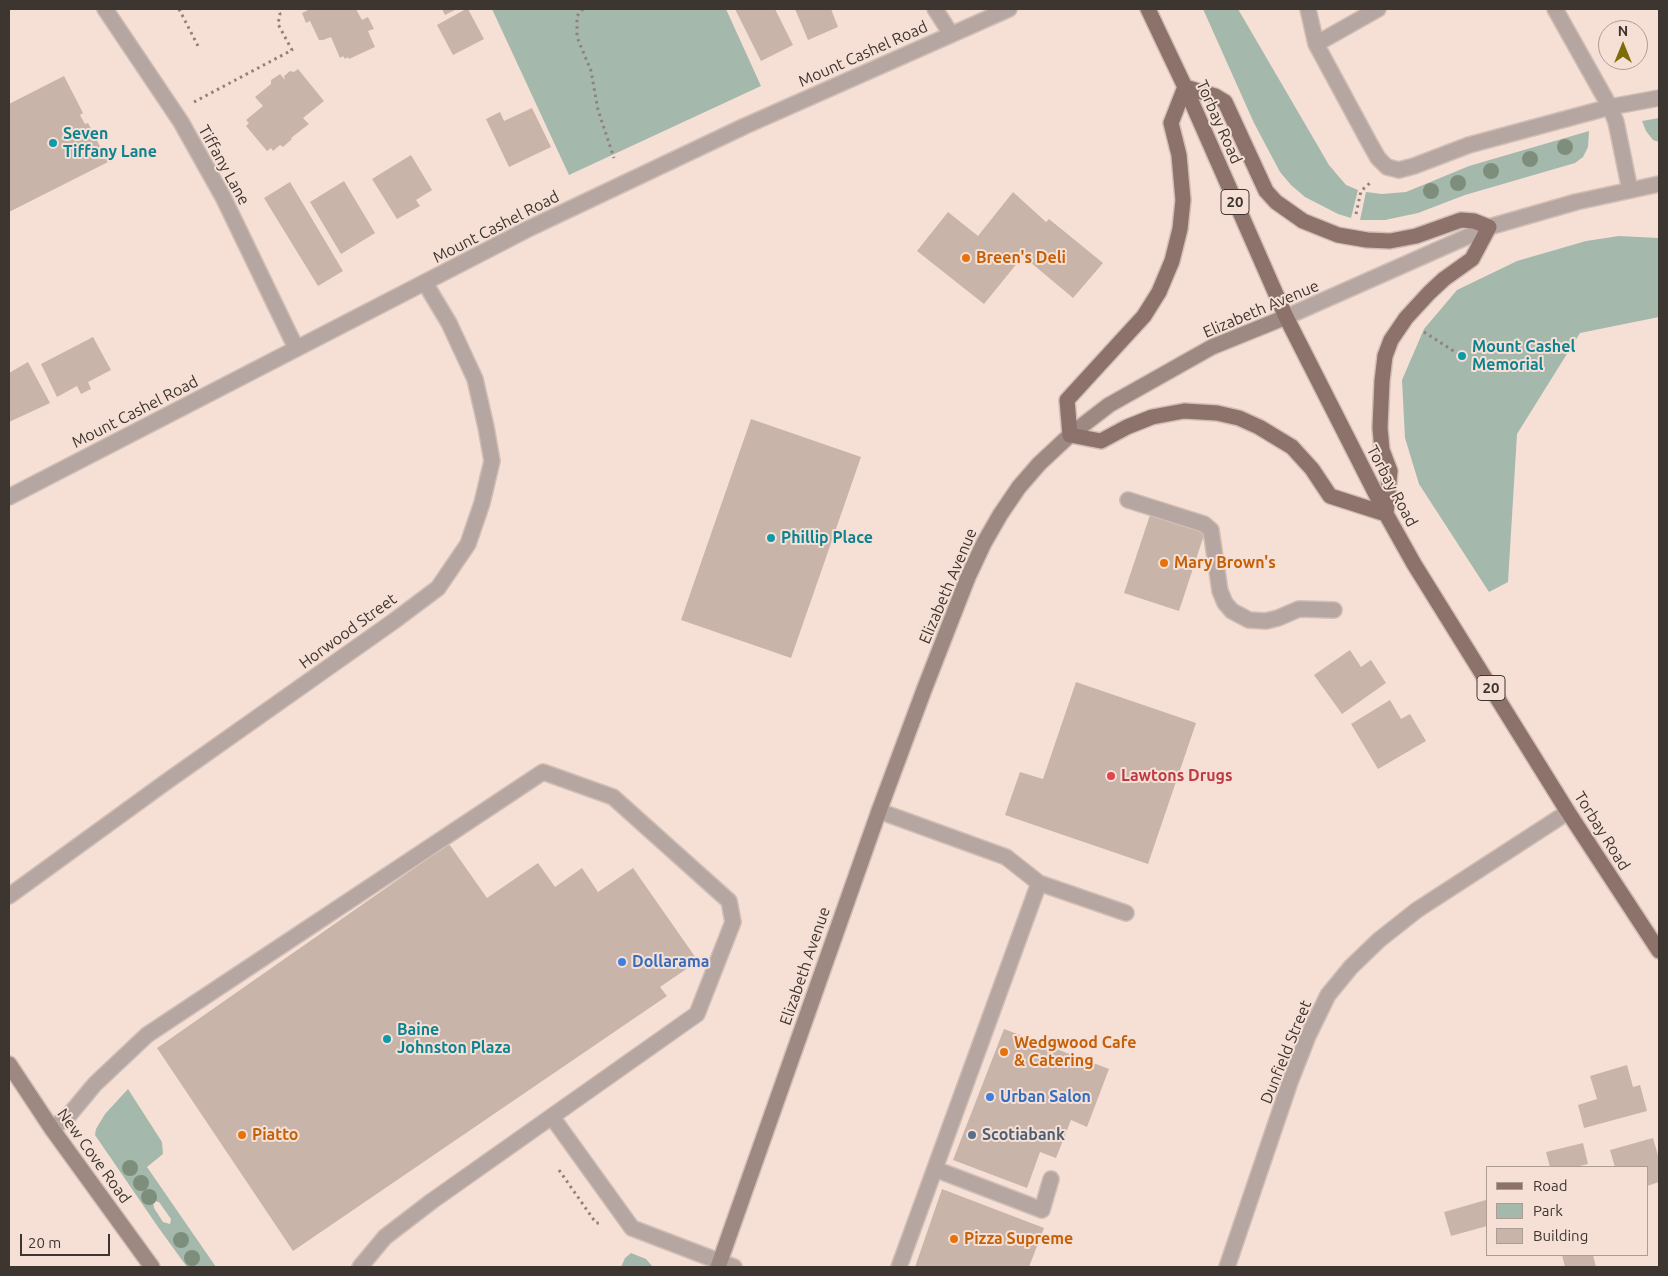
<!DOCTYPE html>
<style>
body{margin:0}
#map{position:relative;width:1668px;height:1276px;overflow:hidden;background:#f6e0d6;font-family:Ubuntu,sans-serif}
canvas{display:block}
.frame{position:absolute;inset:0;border:10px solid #3d3530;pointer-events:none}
.legend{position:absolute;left:1486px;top:1166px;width:162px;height:90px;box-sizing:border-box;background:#f6e0d6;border:1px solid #ac9c94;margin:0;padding:6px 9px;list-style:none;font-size:15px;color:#3d3530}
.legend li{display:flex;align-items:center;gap:10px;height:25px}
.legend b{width:25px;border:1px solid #ac9c94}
.north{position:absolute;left:1598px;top:20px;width:50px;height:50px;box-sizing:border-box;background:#f6e0d6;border:1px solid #ac9c94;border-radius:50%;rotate:0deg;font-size:14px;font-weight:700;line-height:20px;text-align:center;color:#3d3530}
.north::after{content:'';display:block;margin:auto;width:18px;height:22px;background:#7d6d08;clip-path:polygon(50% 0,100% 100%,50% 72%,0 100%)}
.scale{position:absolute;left:20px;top:1234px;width:90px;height:22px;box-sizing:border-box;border:2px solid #3d3530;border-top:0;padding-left:6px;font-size:15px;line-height:18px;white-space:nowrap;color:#3d3530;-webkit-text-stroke:4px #f6e0d6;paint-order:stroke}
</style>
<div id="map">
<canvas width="1668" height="1276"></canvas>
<div class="frame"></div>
<ul class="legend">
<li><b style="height:6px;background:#8c726a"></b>Road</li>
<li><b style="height:14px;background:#a5b8ac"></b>Park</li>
<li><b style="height:14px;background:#c8b4a9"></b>Building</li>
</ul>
<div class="north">N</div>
<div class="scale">20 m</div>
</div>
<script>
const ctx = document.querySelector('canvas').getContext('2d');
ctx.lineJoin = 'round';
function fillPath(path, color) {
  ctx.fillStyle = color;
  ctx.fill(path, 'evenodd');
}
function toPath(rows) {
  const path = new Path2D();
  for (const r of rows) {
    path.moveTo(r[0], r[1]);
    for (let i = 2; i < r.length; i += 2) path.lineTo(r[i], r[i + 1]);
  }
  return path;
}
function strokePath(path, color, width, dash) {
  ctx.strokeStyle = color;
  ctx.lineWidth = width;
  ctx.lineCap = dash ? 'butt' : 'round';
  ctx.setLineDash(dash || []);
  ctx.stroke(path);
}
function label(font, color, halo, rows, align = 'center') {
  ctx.font = font + ' Ubuntu,sans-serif';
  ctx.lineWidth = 4;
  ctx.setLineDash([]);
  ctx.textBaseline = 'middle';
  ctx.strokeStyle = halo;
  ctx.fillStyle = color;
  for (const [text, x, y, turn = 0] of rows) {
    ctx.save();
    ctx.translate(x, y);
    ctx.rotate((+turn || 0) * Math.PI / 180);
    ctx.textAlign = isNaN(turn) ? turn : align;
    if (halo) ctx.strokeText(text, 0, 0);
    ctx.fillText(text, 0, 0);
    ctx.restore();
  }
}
fillPath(toPath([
 [492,9,726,9,761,86,569,175],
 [1203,9,1238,9,1329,165,1346,185,1358,190,1351,218,1338,214,1305,197,1291,185,1280,172,1254,123],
 [1659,118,1659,142,1653,140,1646,131,1642,121],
 [1589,131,1588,147,1583,157,1575,163,1465,195,1418,213,1385,220,1360,220,1366,192,1382,194,1406,192,1469,166],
 [1619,236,1659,238,1659,317,1580,333,1517,434,1508,582,1489,592,1419,484,1405,438,1402,380,1424,329,1457,290,1517,261,1586,241],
 [128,1089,162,1142,163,1154,147,1167,216,1267,187,1267,158,1227,95,1135,96,1129,105,1114],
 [153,1201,159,1202,171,1219,170,1224,163,1222,154,1208],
 [631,1253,646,1259,653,1267,621,1267,625,1258]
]), '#a5b8ac');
fillPath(toPath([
 [307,9,356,9,362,20,368,17,374,29,368,31,375,47,349,59,348,57,345,59,343,56,340,58,331,37,323,40,319,40,310,21,306,23,302,13,308,10],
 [442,9,457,9,445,15],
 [466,9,468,9,484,39,453,55,437,25],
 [735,9,775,9,793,45,761,61],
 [795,9,831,9,838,27,808,40],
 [298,69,324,101,303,118,309,124,291,138,292,139,283,147,280,145,273,151,271,148,267,151,246,126,249,123,246,120,263,106,255,97,271,84,271,80,280,74,285,80,284,76,290,71,294,72],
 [64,76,83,113,80,115,85,124,88,123,108,162,9,212,9,104],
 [532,108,551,147,509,167,486,119,500,112,504,121],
 [411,155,432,190,416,200,420,206,397,219,372,179],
 [344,181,375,233,341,254,310,202],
 [290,182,343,271,318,286,264,198],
 [1013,192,1046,222,1049,219,1103,263,1073,298,1023,256,984,304,917,251,948,212,978,236],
 [93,337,111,370,88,382,91,389,81,394,77,386,57,397,41,364],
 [28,362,50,403,9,422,9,373],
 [751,419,861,457,791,658,681,620],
 [1150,515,1205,532,1179,611,1124,593],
 [1350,650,1361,667,1371,660,1386,683,1342,714,1314,675],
 [1076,682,1196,723,1148,864,1005,815,1020,772,1043,779],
 [1390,700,1401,719,1410,714,1426,741,1378,769,1351,724],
 [449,844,487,898,538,863,555,887,582,868,598,892,633,868,698,961,660,987,667,996,293,1251,157,1048],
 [1004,1029,1109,1069,1087,1127,1071,1120,1056,1158,1040,1152,1027,1188,953,1160],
 [1627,1065,1633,1087,1640,1085,1647,1111,1584,1128,1578,1105,1597,1099,1590,1076],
 [1653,1138,1659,1159,1659,1182,1647,1186,1647,1167,1615,1167,1610,1150],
 [1583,1143,1588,1164,1576,1167,1550,1167,1546,1152],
 [942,1189,1044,1228,1029,1267,915,1267],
 [1486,1200,1487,1226,1451,1236,1444,1212],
 [1562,1255,1593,1255,1596,1267,1565,1267]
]), '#c8b4a9');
const lane = toPath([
 [935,9,951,34],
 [1308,9,1316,44,1369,142,1378,158,1387,167,1399,170,1414,166,1469,145,1610,107,1659,98],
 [1555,9,1610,107,1616,122,1630,190],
 [1316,44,1378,9],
 [1128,500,1204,524,1211,530,1220,591,1225,603,1232,611,1249,620,1266,621,1278,618,1299,609,1334,610],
 [879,811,1006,857,1039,883,1126,913],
 [552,1117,632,1228,734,1267],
 [52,1129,70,1114,95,1084,147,1035,543,772,613,797,729,901,733,922,697,1014,432,1201,385,1237,360,1267],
 [935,1169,1042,1210,1051,1179],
 [899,1267,1039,883]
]);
const street = toPath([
 [105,9,181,122,223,197,296,348],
 [1286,317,1489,227,1576,202,1659,184],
 [9,497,530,228,745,126,1009,9],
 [9,896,166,782,394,621,438,588,468,544,482,503,492,461,486,427,475,379,449,323,425,283],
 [1227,1267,1290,1082,1308,1036,1328,995,1351,967,1379,940,1417,910,1568,812]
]);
const secondary = toPath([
 [9,1064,52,1129,152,1267],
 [718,1267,879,811,924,690,968,577,984,543,1000,515,1019,487,1039,464,1070,435,1109,405,1212,347,1286,317]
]);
const primary = toPath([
 [1148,9,1185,87,1286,317,1386,514,1414,564,1568,812,1659,951],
 [1185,87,1171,123,1179,155,1183,200,1180,229,1172,261,1159,292,1144,316,1067,400,1070,435,1101,441,1127,427,1152,417,1184,411,1217,413,1239,418,1259,427,1292,447,1312,469,1330,496,1386,514],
 [1185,87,1215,96,1225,102,1266,191,1276,202,1303,221,1338,235,1367,240,1390,241,1416,236,1461,220,1474,221,1489,227,1472,259,1444,279,1429,293,1406,318,1391,340,1385,356,1382,381,1380,428,1382,450,1390,471,1386,514]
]);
strokePath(lane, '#d1beb5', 18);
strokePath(street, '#d1beb5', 18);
strokePath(secondary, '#d1beb5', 18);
strokePath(primary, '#d1beb5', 18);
strokePath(toPath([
 [179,9,198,46],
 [583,9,577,16,577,37,591,71,598,110,614,158],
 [194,102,292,50,278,24,280,14,277,9],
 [1356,214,1361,191,1371,182],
 [1424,332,1463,357],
 [559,1170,596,1223,600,1223]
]), '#90827b', 3, [2.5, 4]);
strokePath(lane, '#b6a6a2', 15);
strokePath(street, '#b6a6a2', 15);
strokePath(secondary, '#9e8882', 15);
strokePath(primary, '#8c726a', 15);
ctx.fillStyle = '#7d8f7c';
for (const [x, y] of [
 [1565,147],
 [1530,159],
 [1491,171],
 [1458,183],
 [1431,191],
 [130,1168],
 [141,1183],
 [149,1197],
 [181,1240],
 [192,1258]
]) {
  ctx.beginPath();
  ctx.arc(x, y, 8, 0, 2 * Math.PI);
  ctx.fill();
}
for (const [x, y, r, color] of [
 [53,143,5,"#0f9aa8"],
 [966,258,5,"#e8710a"],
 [1462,356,5,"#0f9aa8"],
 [771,538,5,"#0f9aa8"],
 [1164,563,5,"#e8710a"],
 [1111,776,5,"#e0444e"],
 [622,962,5,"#3f7fe0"],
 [387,1039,5,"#0f9aa8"],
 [1004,1052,5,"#e8710a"],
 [990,1097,5,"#3f7fe0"],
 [242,1135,5,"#e8710a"],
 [972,1135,5,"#5c6f8a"],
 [954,1239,5,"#e8710a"]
]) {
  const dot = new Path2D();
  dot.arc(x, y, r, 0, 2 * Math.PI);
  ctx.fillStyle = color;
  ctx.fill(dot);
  strokePath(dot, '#f6e0d6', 2);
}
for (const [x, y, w] of [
 [1235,202,28],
 [1491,688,28]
]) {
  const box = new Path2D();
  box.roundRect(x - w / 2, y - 12.5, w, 25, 4);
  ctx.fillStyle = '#f6e0d6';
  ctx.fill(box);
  strokePath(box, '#3d3530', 1);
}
label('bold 15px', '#3d3530', null, [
 ["20",1235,202],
 ["20",1491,688]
]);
label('16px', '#3d3530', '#f6e0d6', [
 ["Mount Cashel Road",863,54,-24],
 ["Torbay Road",1219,122,66],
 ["Tiffany Lane",224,165,61],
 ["Mount Cashel Road",496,227,-27],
 ["Elizabeth Avenue",1261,309,-23],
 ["Mount Cashel Road",135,412,-27],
 ["Torbay Road",1392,486,62],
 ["Elizabeth Avenue",948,586,-67],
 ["Horwood Street",348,631,-36],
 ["Torbay Road",1602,831,58],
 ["Elizabeth Avenue",805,966,-71],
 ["Dunfield Street",1286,1052,-68],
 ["New Cove Road",94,1156,54]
]);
label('bold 16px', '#0d838f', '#f6e0d6', [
 ["Seven",63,134],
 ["Tiffany Lane",63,152],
 ["Mount Cashel",1472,347],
 ["Memorial",1472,365],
 ["Phillip Place",781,538],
 ["Baine",397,1030],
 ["Johnston Plaza",397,1048]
], 'left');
label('bold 16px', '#c56008', '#f6e0d6', [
 ["Breen's Deli",976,258],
 ["Mary Brown's",1174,563],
 ["Wedgwood Cafe",1014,1043],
 ["& Catering",1014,1061],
 ["Piatto",252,1135],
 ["Pizza Supreme",964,1239]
], 'left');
label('bold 16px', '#be3a42', '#f6e0d6', [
 ["Lawtons Drugs",1121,776]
], 'left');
label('bold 16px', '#366cbe', '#f6e0d6', [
 ["Dollarama",632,962],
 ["Urban Salon",1000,1097]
], 'left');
label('bold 16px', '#4e5e75', '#f6e0d6', [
 ["Scotiabank",982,1135]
], 'left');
</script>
